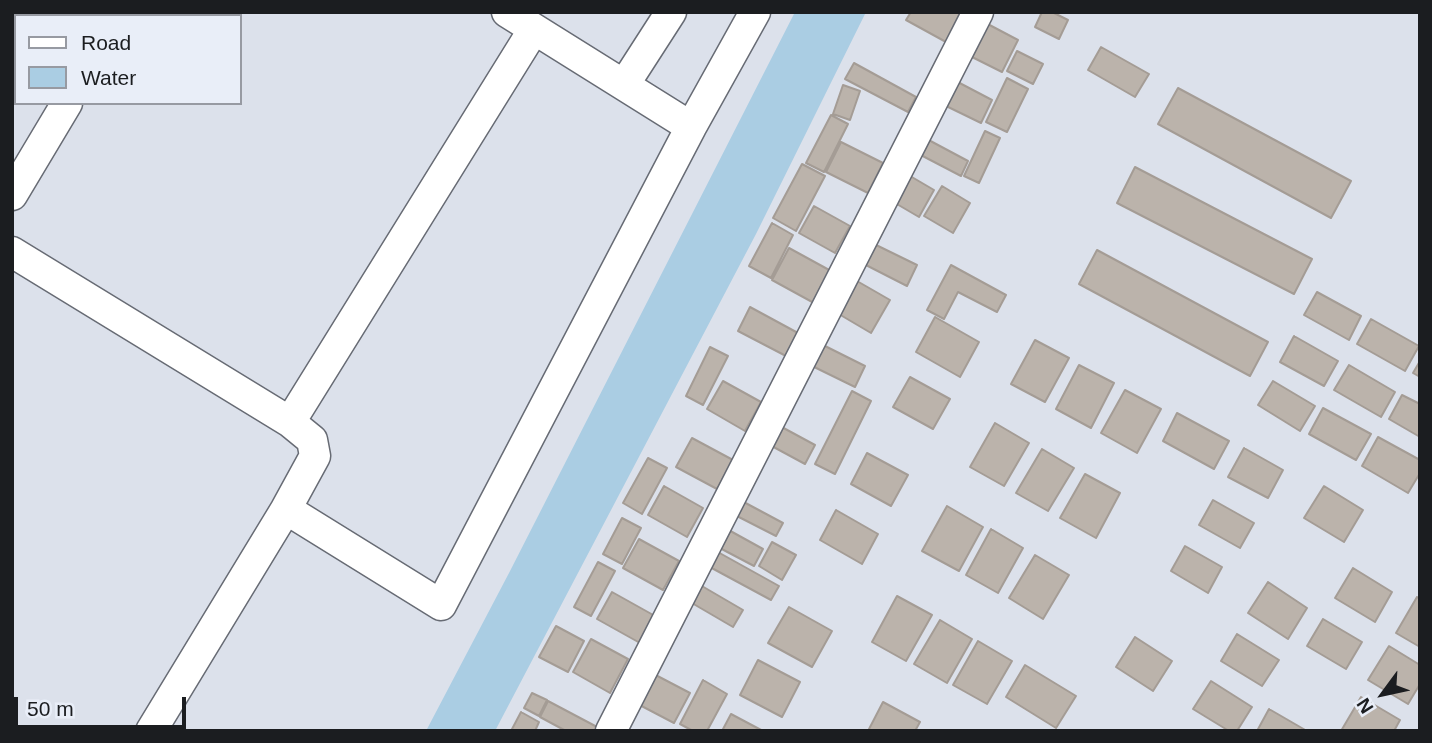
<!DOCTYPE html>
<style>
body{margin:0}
#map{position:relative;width:1432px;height:743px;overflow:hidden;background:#dce1eb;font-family:Arial,sans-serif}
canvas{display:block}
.frame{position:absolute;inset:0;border:14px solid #1b1d20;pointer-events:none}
.legend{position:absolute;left:14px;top:14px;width:228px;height:91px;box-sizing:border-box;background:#e9eef8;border:2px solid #979aa2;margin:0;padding:9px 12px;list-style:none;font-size:21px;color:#1b1d20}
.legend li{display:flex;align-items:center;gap:14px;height:35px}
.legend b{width:35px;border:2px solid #979aa2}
.north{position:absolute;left:1348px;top:659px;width:70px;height:70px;-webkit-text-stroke:5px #e9eef8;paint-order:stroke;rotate:237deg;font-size:19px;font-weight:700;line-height:28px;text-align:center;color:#1b1d20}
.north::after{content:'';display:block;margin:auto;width:24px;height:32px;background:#1b1d20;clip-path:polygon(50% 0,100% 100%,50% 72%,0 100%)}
.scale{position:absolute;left:14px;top:697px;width:172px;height:32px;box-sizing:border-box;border:4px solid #1b1d20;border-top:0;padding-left:9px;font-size:21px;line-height:24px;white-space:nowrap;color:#1b1d20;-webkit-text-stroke:5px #e9eef8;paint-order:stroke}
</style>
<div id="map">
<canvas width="1432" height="743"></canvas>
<div class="frame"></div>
<ul class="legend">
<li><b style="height:9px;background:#fff"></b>Road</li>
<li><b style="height:19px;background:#aacde3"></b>Water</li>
</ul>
<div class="north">N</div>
<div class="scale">50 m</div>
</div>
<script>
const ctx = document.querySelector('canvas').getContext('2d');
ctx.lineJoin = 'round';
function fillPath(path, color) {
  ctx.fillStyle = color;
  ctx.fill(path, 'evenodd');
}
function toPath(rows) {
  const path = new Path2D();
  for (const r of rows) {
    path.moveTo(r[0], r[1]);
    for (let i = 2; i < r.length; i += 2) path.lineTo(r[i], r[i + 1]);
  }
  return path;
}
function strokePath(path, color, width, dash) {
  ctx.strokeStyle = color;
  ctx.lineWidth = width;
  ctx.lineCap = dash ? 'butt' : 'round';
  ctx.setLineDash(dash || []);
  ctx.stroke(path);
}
fillPath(toPath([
 [795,12,866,12,756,234,495,731,426,731,509,573]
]), '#aacde3');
const building = toPath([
 [911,12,958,12,961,14,946,42,906,20,911,12],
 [1042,12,1052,12,1068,20,1059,39,1035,27,1042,12],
 [982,21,1018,40,1002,72,966,54,982,21],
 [1101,47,1149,74,1135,97,1088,70,1101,47],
 [1017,51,1043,64,1033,84,1007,71,1017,51],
 [854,63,916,97,908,112,845,79,854,63],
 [1007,78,1028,89,1007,132,986,122,1007,78],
 [952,79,992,100,981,123,940,103,952,79],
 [843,85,860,91,850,120,833,114,843,85],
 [1178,88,1351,181,1331,218,1158,124,1178,88],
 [831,115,848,124,824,172,806,163,831,115],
 [985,131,1000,138,979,183,964,176,985,131],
 [923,137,968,161,961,176,915,152,923,137],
 [841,142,883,163,868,193,826,172,841,142],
 [802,164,825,176,796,231,773,218,802,164],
 [1135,167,1312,259,1294,294,1117,203,1135,167],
 [905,173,934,190,919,217,890,200,905,173],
 [942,186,970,203,953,233,924,216,942,186],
 [814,206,850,226,835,253,799,233,814,206],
 [772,223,793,235,771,278,749,266,772,223],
 [870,242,917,265,907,286,860,262,870,242],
 [789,248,831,271,814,303,772,280,789,248],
 [1097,250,1268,342,1250,376,1079,284,1097,250],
 [951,265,1006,295,997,312,958,292,944,319,927,310,951,265],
 [850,277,890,300,871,333,832,310,850,277],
 [1317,292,1361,316,1349,340,1304,315,1317,292],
 [750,307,798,333,786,356,738,331,750,307],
 [935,317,979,342,960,377,916,352,935,317],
 [1371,319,1419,346,1405,371,1357,344,1371,319],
 [1294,336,1338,361,1324,386,1280,362,1294,336],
 [1035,340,1069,358,1045,402,1011,384,1035,340],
 [817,342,865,366,855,387,806,363,817,342],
 [710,347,728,356,703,405,686,396,710,347],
 [1420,361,1420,377,1413,373,1420,361],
 [1079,365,1114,383,1091,428,1056,409,1079,365],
 [1349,365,1395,392,1381,417,1334,390,1349,365],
 [910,377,950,399,933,429,893,407,910,377],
 [723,381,761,402,745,431,707,409,723,381],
 [1273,381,1315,406,1300,431,1258,405,1273,381],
 [1125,390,1161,409,1137,453,1101,433,1125,390],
 [852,391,871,401,835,474,815,464,852,391],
 [1402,395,1420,404,1420,437,1389,419,1402,395],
 [1323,408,1371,434,1356,460,1309,434,1323,408],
 [1177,413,1229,441,1214,469,1163,441,1177,413],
 [995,423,1029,443,1004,486,970,467,995,423],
 [778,425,815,445,805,464,768,444,778,425],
 [1378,437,1420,460,1420,473,1408,493,1362,466,1378,437],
 [692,438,733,460,717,489,676,467,692,438],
 [1244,448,1283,470,1268,498,1228,477,1244,448],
 [1042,449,1074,468,1048,511,1016,493,1042,449],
 [867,453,908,475,891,506,851,484,867,453],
 [648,458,667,468,642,514,623,503,648,458],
 [1085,474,1120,493,1096,538,1060,518,1085,474],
 [664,486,703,508,687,537,648,515,664,486],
 [1324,486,1363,510,1344,542,1304,518,1324,486],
 [740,500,783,523,776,536,733,514,740,500],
 [1213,500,1254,523,1240,548,1199,525,1213,500],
 [947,506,983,527,959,571,922,551,947,506],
 [836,510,878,534,862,564,820,540,836,510],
 [622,518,641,528,622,564,603,554,622,518],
 [725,528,763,549,754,566,716,546,725,528],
 [991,529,1023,548,998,593,966,575,991,529],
 [639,539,679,561,663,590,623,568,639,539],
 [772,542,796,555,782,580,759,566,772,542],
 [1185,546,1222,567,1208,593,1171,571,1185,546],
 [716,551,779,586,771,600,708,566,716,551],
 [1035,555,1069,575,1043,619,1009,598,1035,555],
 [598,562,615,571,591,616,574,607,598,562],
 [1353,568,1392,592,1375,622,1335,598,1353,568],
 [695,582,743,610,733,627,685,599,695,582],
 [1268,582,1307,608,1288,639,1248,613,1268,582],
 [612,592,655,616,640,643,597,619,612,592],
 [897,596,932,615,906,661,872,642,897,596],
 [1417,597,1420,599,1420,647,1396,633,1417,597],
 [789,607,832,631,812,667,768,643,789,607],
 [1323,619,1362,642,1346,669,1307,646,1323,619],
 [940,620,972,639,947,683,914,664,940,620],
 [556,626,584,641,568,672,539,657,556,626],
 [1237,634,1279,660,1262,686,1221,661,1237,634],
 [1135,637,1172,661,1153,691,1116,667,1135,637],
 [591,639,628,659,610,693,573,672,591,639],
 [978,641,1012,661,987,704,953,685,978,641],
 [1389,646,1420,665,1420,684,1408,704,1368,680,1389,646],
 [758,660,800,682,782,717,740,695,758,660],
 [1025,665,1076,696,1056,728,1006,697,1025,665],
 [648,671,690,693,674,723,632,701,648,671],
 [703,680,727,694,707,731,693,731,680,724,703,680],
 [1211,681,1252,707,1237,731,1229,731,1193,709,1211,681],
 [532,693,547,700,539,716,524,708,532,693],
 [1361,697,1400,720,1394,731,1341,731,1361,697],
 [548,701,599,728,597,731,566,731,540,717,548,701],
 [883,702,920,722,915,731,868,731,883,702],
 [1269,709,1307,731,1257,731,1269,709],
 [521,712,539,722,535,731,511,731,521,712],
 [731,714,763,731,722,731,731,714]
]);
fillPath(building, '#bbb3ab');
strokePath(building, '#a49c95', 2);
const minor = toPath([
 [119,16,121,12],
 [624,85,671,12],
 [691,127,755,12],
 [12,195,67,103],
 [12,252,290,422,312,440,315,456,286,509,441,605,691,127,507,12],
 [290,422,534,29],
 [151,731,286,509],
 [611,731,978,12]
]);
strokePath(minor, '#676b74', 33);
strokePath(minor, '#fff', 30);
</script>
